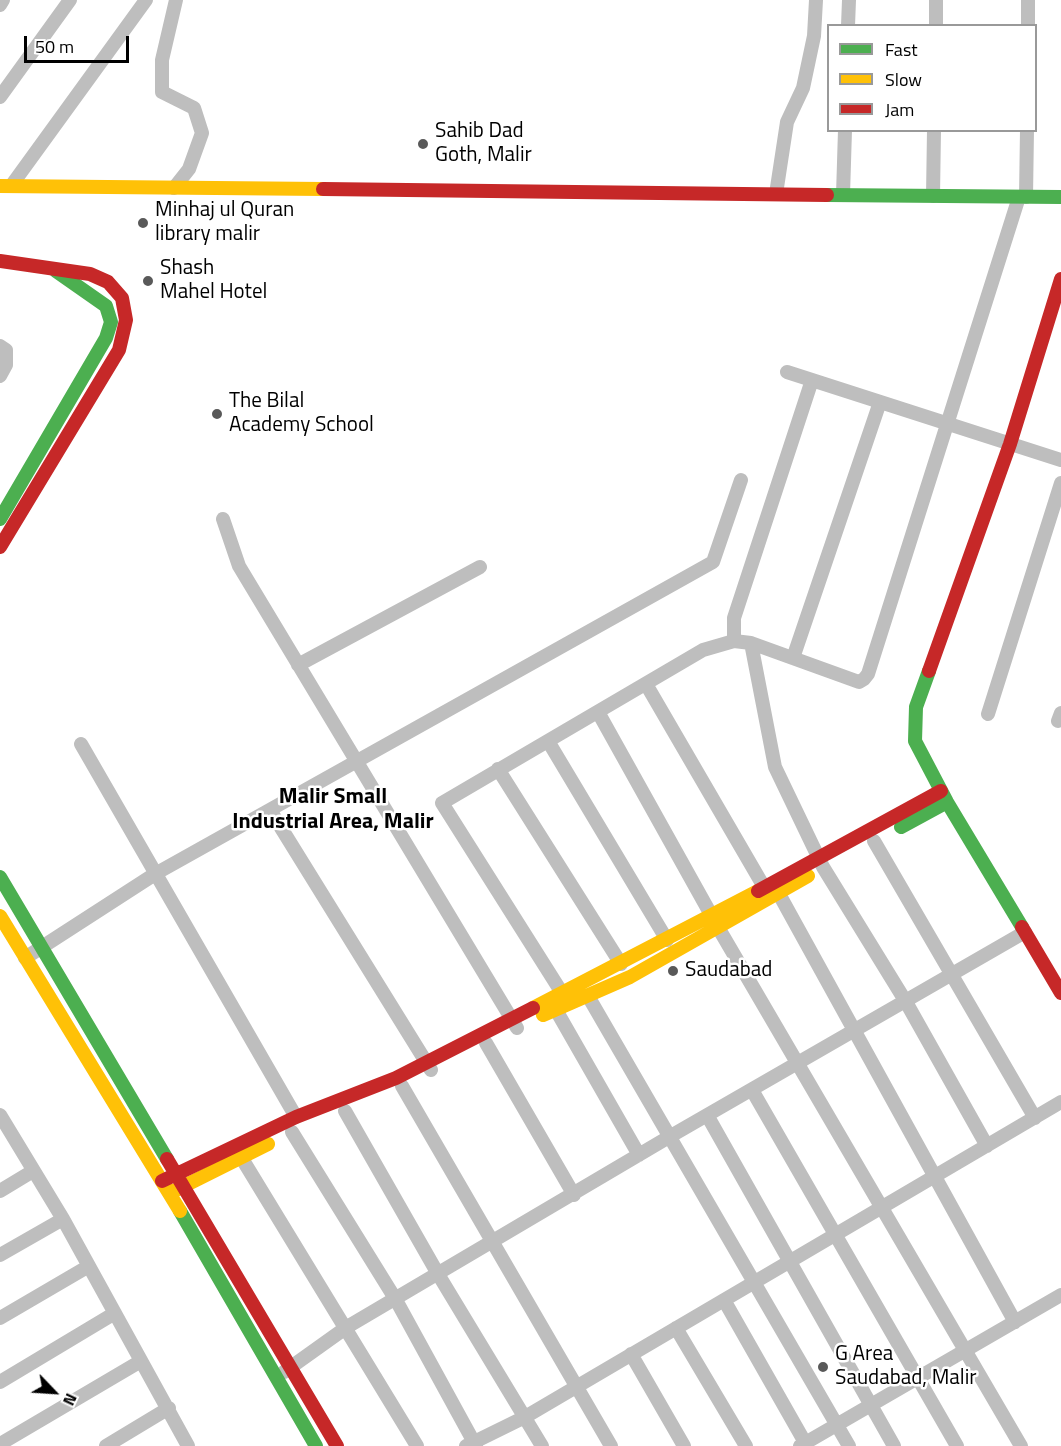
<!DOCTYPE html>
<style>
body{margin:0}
#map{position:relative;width:1061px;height:1446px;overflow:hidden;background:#fff;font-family:"Titillium Web",sans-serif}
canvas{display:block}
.legend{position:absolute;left:827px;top:24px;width:210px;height:108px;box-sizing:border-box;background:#fff;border:2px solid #999;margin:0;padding:8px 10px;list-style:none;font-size:18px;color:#000}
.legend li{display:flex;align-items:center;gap:12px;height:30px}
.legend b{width:30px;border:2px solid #999}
.north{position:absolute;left:24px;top:1362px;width:60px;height:60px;-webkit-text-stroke:4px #fff;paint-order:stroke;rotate:115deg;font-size:16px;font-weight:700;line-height:24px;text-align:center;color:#000}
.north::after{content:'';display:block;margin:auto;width:21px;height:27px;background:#000;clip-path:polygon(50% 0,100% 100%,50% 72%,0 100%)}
.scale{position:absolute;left:24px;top:36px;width:105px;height:27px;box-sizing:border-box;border:3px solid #000;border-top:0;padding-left:8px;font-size:18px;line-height:21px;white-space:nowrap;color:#000;-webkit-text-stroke:4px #fff;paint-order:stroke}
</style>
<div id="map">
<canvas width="1061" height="1446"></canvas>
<ul class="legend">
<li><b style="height:8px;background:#4caf50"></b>Fast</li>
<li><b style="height:8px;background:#ffc107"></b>Slow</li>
<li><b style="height:8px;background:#c62828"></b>Jam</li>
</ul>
<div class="north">N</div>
<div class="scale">50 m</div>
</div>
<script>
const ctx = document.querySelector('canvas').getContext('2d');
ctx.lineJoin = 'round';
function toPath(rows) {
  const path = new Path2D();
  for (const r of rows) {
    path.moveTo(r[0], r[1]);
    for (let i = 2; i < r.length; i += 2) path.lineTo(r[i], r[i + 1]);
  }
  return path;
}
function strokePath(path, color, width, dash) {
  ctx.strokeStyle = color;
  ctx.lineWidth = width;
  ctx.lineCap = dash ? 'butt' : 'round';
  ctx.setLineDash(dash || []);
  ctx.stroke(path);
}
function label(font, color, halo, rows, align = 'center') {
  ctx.font = font + ' "Titillium Web",sans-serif';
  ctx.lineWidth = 5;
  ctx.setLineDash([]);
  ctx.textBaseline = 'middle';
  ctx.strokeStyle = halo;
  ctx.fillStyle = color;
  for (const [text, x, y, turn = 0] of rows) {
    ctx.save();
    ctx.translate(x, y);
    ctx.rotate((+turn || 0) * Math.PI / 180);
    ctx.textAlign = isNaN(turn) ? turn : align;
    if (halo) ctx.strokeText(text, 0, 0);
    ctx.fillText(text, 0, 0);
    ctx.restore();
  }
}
strokePath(toPath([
 [0,5,3,0],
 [848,26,849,0],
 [936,26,936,0],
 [1028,26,1028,0],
 [0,97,70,0],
 [11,186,146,0],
 [174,188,189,169,202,133,194,108,162,92,162,60,176,0],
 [776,194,787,122,803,88,814,36,816,0],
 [843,195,845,130],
 [933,196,934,130],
 [1026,197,1027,130],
 [0,346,6,350,6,365,0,376],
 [787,372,1061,460],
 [223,519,239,566,517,1028],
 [734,641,734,618,812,380],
 [751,643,775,767,823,867,906,1002,987,1146],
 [793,658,880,402],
 [298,665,480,567],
 [646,684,764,887],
 [598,712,719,929,1021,1446],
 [988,714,1061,483],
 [1058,721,1061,713],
 [548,741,667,940],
 [81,744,296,1117],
 [498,769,621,964],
 [270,810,431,1070],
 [874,841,1035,1118],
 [779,894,1015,1322],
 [25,958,155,874,713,562,741,480],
 [562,993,442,803,703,650,734,641,751,643,859,682,864,679,868,674,1019,197],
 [588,996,849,1446],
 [556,1010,639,1155],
 [486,1043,574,1195],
 [402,1086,611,1446],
 [752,1090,957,1446],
 [345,1111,438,1274,542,1446],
 [0,1115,63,1219,188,1446],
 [707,1115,894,1446],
 [292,1132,396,1300,476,1446],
 [241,1157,417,1446],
 [0,1191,33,1171],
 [0,1255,63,1219],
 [724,1300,807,1446],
 [0,1318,89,1266],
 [676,1328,746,1446],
 [631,1354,684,1446],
 [284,1372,347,1327,669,1137,1025,932],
 [0,1382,115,1313],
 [0,1444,141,1361],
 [106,1446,169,1408],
 [466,1446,525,1417,1061,1102],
 [800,1446,1061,1295]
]), '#bebebe', 14);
strokePath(toPath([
 [827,195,1061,197],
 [0,519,106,338,111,322,106,306,56,271],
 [929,671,916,707,915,741,947,802,1022,927],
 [901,827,947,802],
 [0,877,167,1159],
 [180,1211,316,1446]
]), '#4caf50', 14);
strokePath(toPath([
 [0,186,323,189],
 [0,916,180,1211],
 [533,1008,758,891],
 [543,1015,630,977,808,876],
 [170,1193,268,1144]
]), '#ffc107', 14);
strokePath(toPath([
 [323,189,827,195],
 [0,261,90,274,108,282,122,298,126,320,119,350,0,547],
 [929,671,1010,444,1061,279],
 [758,891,941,791],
 [1022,927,1061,993],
 [167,1159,337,1446],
 [162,1181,296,1117,396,1078,533,1008]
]), '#c62828', 14);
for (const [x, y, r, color] of [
 [423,144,6,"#595959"],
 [143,223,6,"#595959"],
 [148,281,6,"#595959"],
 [217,414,6,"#595959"],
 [673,971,6,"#595959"],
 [823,1367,6,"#595959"]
]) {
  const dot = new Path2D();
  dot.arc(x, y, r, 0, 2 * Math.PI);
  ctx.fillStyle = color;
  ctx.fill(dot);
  strokePath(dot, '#fff', 2);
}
label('21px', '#000', '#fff', [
 ["Sahib Dad",435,132],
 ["Goth, Malir",435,156],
 ["Minhaj ul Quran",155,211],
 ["library malir",155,235],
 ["Shash",160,269],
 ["Mahel Hotel",160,293],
 ["The Bilal",229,402],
 ["Academy School",229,426],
 ["Saudabad",685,971],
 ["G Area",835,1355],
 ["Saudabad, Malir",835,1379]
], 'left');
label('bold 22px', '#000', '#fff', [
 ["Malir Small",333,798],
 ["Industrial Area, Malir",333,823]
]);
</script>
